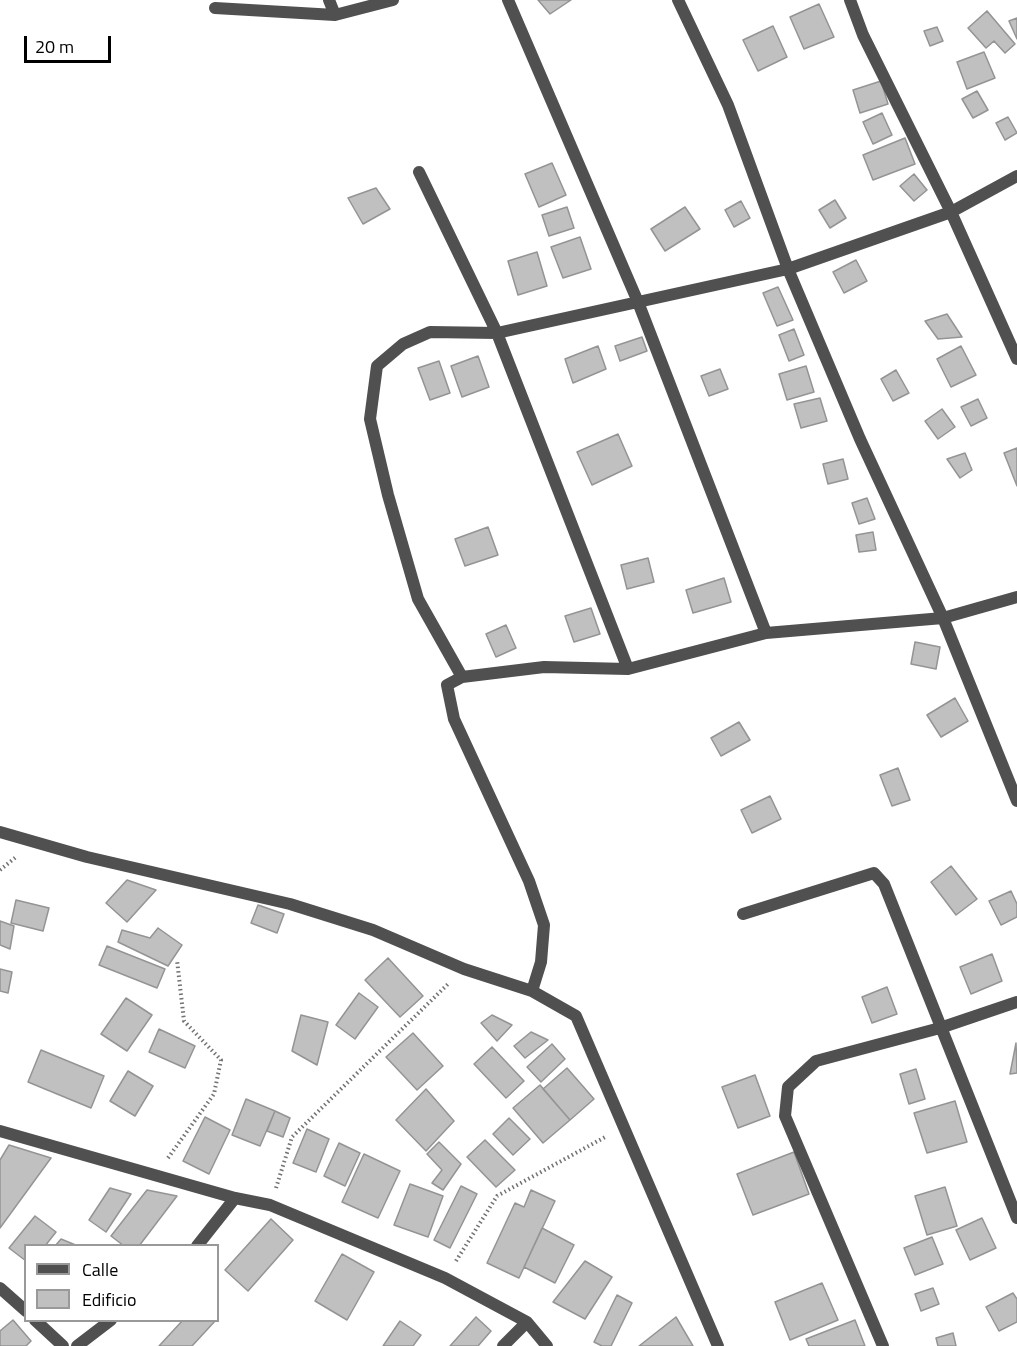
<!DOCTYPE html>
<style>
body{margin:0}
#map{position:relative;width:1017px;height:1346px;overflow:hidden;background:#fff;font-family:"Titillium Web",sans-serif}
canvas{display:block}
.legend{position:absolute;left:24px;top:1244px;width:195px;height:78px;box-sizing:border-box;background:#fff;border:2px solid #999;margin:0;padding:8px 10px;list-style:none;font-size:18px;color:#000}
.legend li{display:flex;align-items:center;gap:12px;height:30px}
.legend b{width:30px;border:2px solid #999}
.scale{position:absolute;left:24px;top:36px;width:87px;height:27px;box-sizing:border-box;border:3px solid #000;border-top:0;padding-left:8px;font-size:18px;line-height:21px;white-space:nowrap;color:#000;-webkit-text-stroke:4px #fff;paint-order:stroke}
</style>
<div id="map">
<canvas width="1017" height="1346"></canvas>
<ul class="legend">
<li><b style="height:8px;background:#505050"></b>Calle</li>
<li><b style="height:16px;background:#c0c0c0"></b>Edificio</li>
</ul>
<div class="scale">20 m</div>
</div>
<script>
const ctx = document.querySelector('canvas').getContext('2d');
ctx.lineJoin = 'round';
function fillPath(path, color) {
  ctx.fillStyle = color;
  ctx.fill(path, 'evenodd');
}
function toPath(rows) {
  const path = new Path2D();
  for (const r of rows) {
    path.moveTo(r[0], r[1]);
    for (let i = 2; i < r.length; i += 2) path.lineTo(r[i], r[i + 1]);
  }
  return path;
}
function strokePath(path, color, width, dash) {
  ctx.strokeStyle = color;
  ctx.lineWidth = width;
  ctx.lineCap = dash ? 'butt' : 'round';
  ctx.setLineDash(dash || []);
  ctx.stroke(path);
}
const building = toPath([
 [538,0,571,0,550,14,538,0],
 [819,4,834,37,804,49,790,17,819,4],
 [987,11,1015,44,1005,53,994,41,986,48,968,28,987,11],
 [1017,18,1017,39,1009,21,1017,18],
 [773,26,787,57,758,71,743,40,773,26],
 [937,27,943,41,930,46,924,31,937,27],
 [984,52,995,78,967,89,957,62,984,52],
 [881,81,888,104,860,113,853,90,881,81],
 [977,91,988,110,973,118,962,99,977,91],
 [882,113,892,135,873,144,863,122,882,113],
 [1008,117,1017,133,1005,140,996,123,1008,117],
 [905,138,915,164,873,180,863,155,905,138],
 [552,163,566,195,539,207,525,174,552,163],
 [914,174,927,190,914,201,900,186,914,174],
 [376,188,390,209,363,224,348,198,376,188],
 [835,200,846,218,830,228,819,210,835,200],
 [741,201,750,218,734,227,725,210,741,201],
 [567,207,574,228,549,236,542,215,567,207],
 [685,207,700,229,665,251,651,229,685,207],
 [580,237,591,269,563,278,551,247,580,237],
 [537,252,547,286,518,295,508,261,537,252],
 [856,260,867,281,844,293,833,272,856,260],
 [778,287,793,320,777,326,763,293,778,287],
 [947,314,962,337,938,339,925,321,947,314],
 [794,329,804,355,789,361,779,335,794,329],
 [642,337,647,351,620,361,615,346,642,337],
 [598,346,606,369,573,383,565,359,598,346],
 [961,346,976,375,951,387,937,359,961,346],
 [478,356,489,387,462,397,451,366,478,356],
 [439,361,450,393,430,400,418,368,439,361],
 [806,366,814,392,787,400,779,374,806,366],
 [720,369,728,389,709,396,701,376,720,369],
 [896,370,909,393,893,401,881,379,896,370],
 [820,398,827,421,801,428,794,404,820,398],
 [978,399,987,418,971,426,961,407,978,399],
 [942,409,955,427,938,439,925,421,942,409],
 [618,434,632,466,592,485,577,452,618,434],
 [1017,448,1017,486,1004,453,1017,448],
 [965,453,972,470,960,478,947,459,965,453],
 [843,459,848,479,828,484,823,464,843,459],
 [867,498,875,519,859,524,852,503,867,498],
 [488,527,498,555,465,566,455,539,488,527],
 [873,532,876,550,859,552,856,535,873,532],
 [648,558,654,582,627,589,621,565,648,558],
 [724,578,731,602,693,613,686,590,724,578],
 [591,608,600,634,574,642,565,616,591,608],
 [506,625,516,648,496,657,486,634,506,625],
 [915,642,940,647,936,669,911,664,915,642],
 [955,698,968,721,941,737,927,715,955,698],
 [739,722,750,740,721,756,711,738,739,722],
 [898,768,910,800,892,806,880,775,898,768],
 [770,796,781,819,752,833,741,810,770,796],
 [951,866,977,899,956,915,931,882,951,866],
 [127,880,156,890,127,922,106,903,127,880],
 [1011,891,1017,904,1017,917,1001,925,989,901,1011,891],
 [16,900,49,908,43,931,11,923,16,900],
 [258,905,284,914,277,933,251,923,258,905],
 [0,921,14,926,10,949,0,945,0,921],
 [158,928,182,945,168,966,118,942,122,930,150,938,158,928],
 [107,946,165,969,157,988,99,965,107,946],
 [992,954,1002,981,971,994,960,967,992,954],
 [388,958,423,996,400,1017,365,980,388,958],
 [0,969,12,972,8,993,0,991,0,969],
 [887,987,897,1014,872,1023,862,997,887,987],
 [359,993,378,1007,355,1039,336,1025,359,993],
 [126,998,152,1015,127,1051,101,1034,126,998],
 [301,1015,328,1022,317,1065,292,1051,301,1015],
 [492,1015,512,1025,497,1041,481,1023,492,1015],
 [159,1029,195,1046,185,1068,149,1052,159,1029],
 [531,1032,548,1040,525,1058,514,1046,531,1032],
 [413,1033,443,1066,417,1090,386,1057,413,1033],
 [1016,1043,1017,1073,1010,1074,1016,1043],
 [552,1044,565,1059,541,1082,527,1067,552,1044],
 [492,1047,524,1081,506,1098,474,1064,492,1047],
 [41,1050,104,1076,91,1108,28,1082,41,1050],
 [567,1068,594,1099,570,1120,543,1089,567,1068],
 [916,1069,925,1099,909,1104,900,1074,916,1069],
 [128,1071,153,1086,135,1116,110,1101,128,1071],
 [755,1075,770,1116,738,1128,722,1087,755,1075],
 [540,1085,570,1120,543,1143,513,1108,540,1085],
 [426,1089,454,1121,426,1151,396,1120,426,1089],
 [246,1099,275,1111,260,1146,232,1135,246,1099],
 [955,1101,967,1142,927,1153,914,1113,955,1101],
 [275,1111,290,1118,283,1137,267,1131,275,1111],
 [205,1117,230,1130,209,1174,183,1161,205,1117],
 [509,1118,530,1139,513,1155,493,1134,509,1118],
 [307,1129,329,1139,316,1172,293,1163,307,1129],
 [485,1140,515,1170,496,1187,467,1157,485,1140],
 [439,1142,461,1164,443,1190,432,1183,442,1170,427,1154,439,1142],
 [339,1143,360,1153,345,1186,324,1176,339,1143],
 [9,1145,51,1158,0,1228,0,1160,9,1145],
 [794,1152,809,1194,753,1215,737,1174,794,1152],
 [364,1154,400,1171,378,1218,342,1202,364,1154],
 [410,1184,443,1196,428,1237,394,1225,410,1184],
 [461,1186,477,1194,450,1248,434,1240,461,1186],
 [945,1187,957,1226,927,1235,915,1196,945,1187],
 [110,1188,131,1194,106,1232,89,1220,110,1188],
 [147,1190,177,1196,139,1246,124,1246,111,1236,147,1190],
 [531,1190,555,1201,519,1278,487,1263,515,1203,524,1207,531,1190],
 [35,1216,56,1232,45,1246,26,1246,26,1261,9,1248,35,1216],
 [982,1218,996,1248,970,1260,956,1230,982,1218],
 [271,1219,293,1240,248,1291,225,1270,271,1219],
 [542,1228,574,1245,555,1283,524,1267,542,1228],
 [932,1237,943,1264,915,1275,904,1248,932,1237],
 [61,1239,78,1246,55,1246,61,1239],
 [342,1254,374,1272,347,1320,315,1301,342,1254],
 [585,1261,612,1277,585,1319,553,1302,585,1261],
 [822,1283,838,1320,790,1340,775,1302,822,1283],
 [933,1288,939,1304,921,1311,915,1294,933,1288],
 [1013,1293,1017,1299,1017,1322,999,1331,986,1307,1013,1293],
 [617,1295,632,1303,611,1346,602,1346,594,1342,617,1295],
 [476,1317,491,1331,478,1346,450,1346,476,1317],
 [676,1317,693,1346,639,1346,676,1317],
 [13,1320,31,1341,26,1346,0,1346,0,1331,13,1320],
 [183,1320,216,1320,192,1346,159,1346,183,1320],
 [855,1320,865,1346,809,1346,806,1339,855,1320],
 [400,1321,421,1335,413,1346,383,1346,400,1321],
 [953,1333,956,1346,938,1346,936,1338,953,1333]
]);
fillPath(building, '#c0c0c0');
strokePath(building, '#949494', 1.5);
strokePath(toPath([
 [0,870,16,857],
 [168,1158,214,1094,221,1060,184,1021,177,960],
 [276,1188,292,1137,448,984],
 [456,1261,497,1196,607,1136]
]), '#727272', 4, [1.5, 3]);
strokePath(toPath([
 [329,0,335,15],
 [508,0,638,302,766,633],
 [678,0,728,105,788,269,860,439,943,618,1017,801],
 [850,0,863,35,951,212,1017,359],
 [215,8,335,15,393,0],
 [419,172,497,333,628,669],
 [462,677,418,599,388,495,370,419,377,366,403,344,430,332,497,333,788,269,951,212,1017,176],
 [0,832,87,857,290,904,373,930,464,969,532,991,576,1016,718,1346],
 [743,914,874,873,884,884,1017,1218],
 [532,991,541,962,544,925,529,881,454,719,447,685,462,677,544,667,628,669,766,633,943,618,1017,597],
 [0,1131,235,1198,270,1205,445,1278,527,1322,547,1346],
 [197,1246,235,1198],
 [0,1288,26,1311],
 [35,1320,63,1346],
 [77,1346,111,1320],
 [503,1346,527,1322],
 [883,1346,785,1116,788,1087,816,1061,940,1028,1017,1002]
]), '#505050', 12);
</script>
